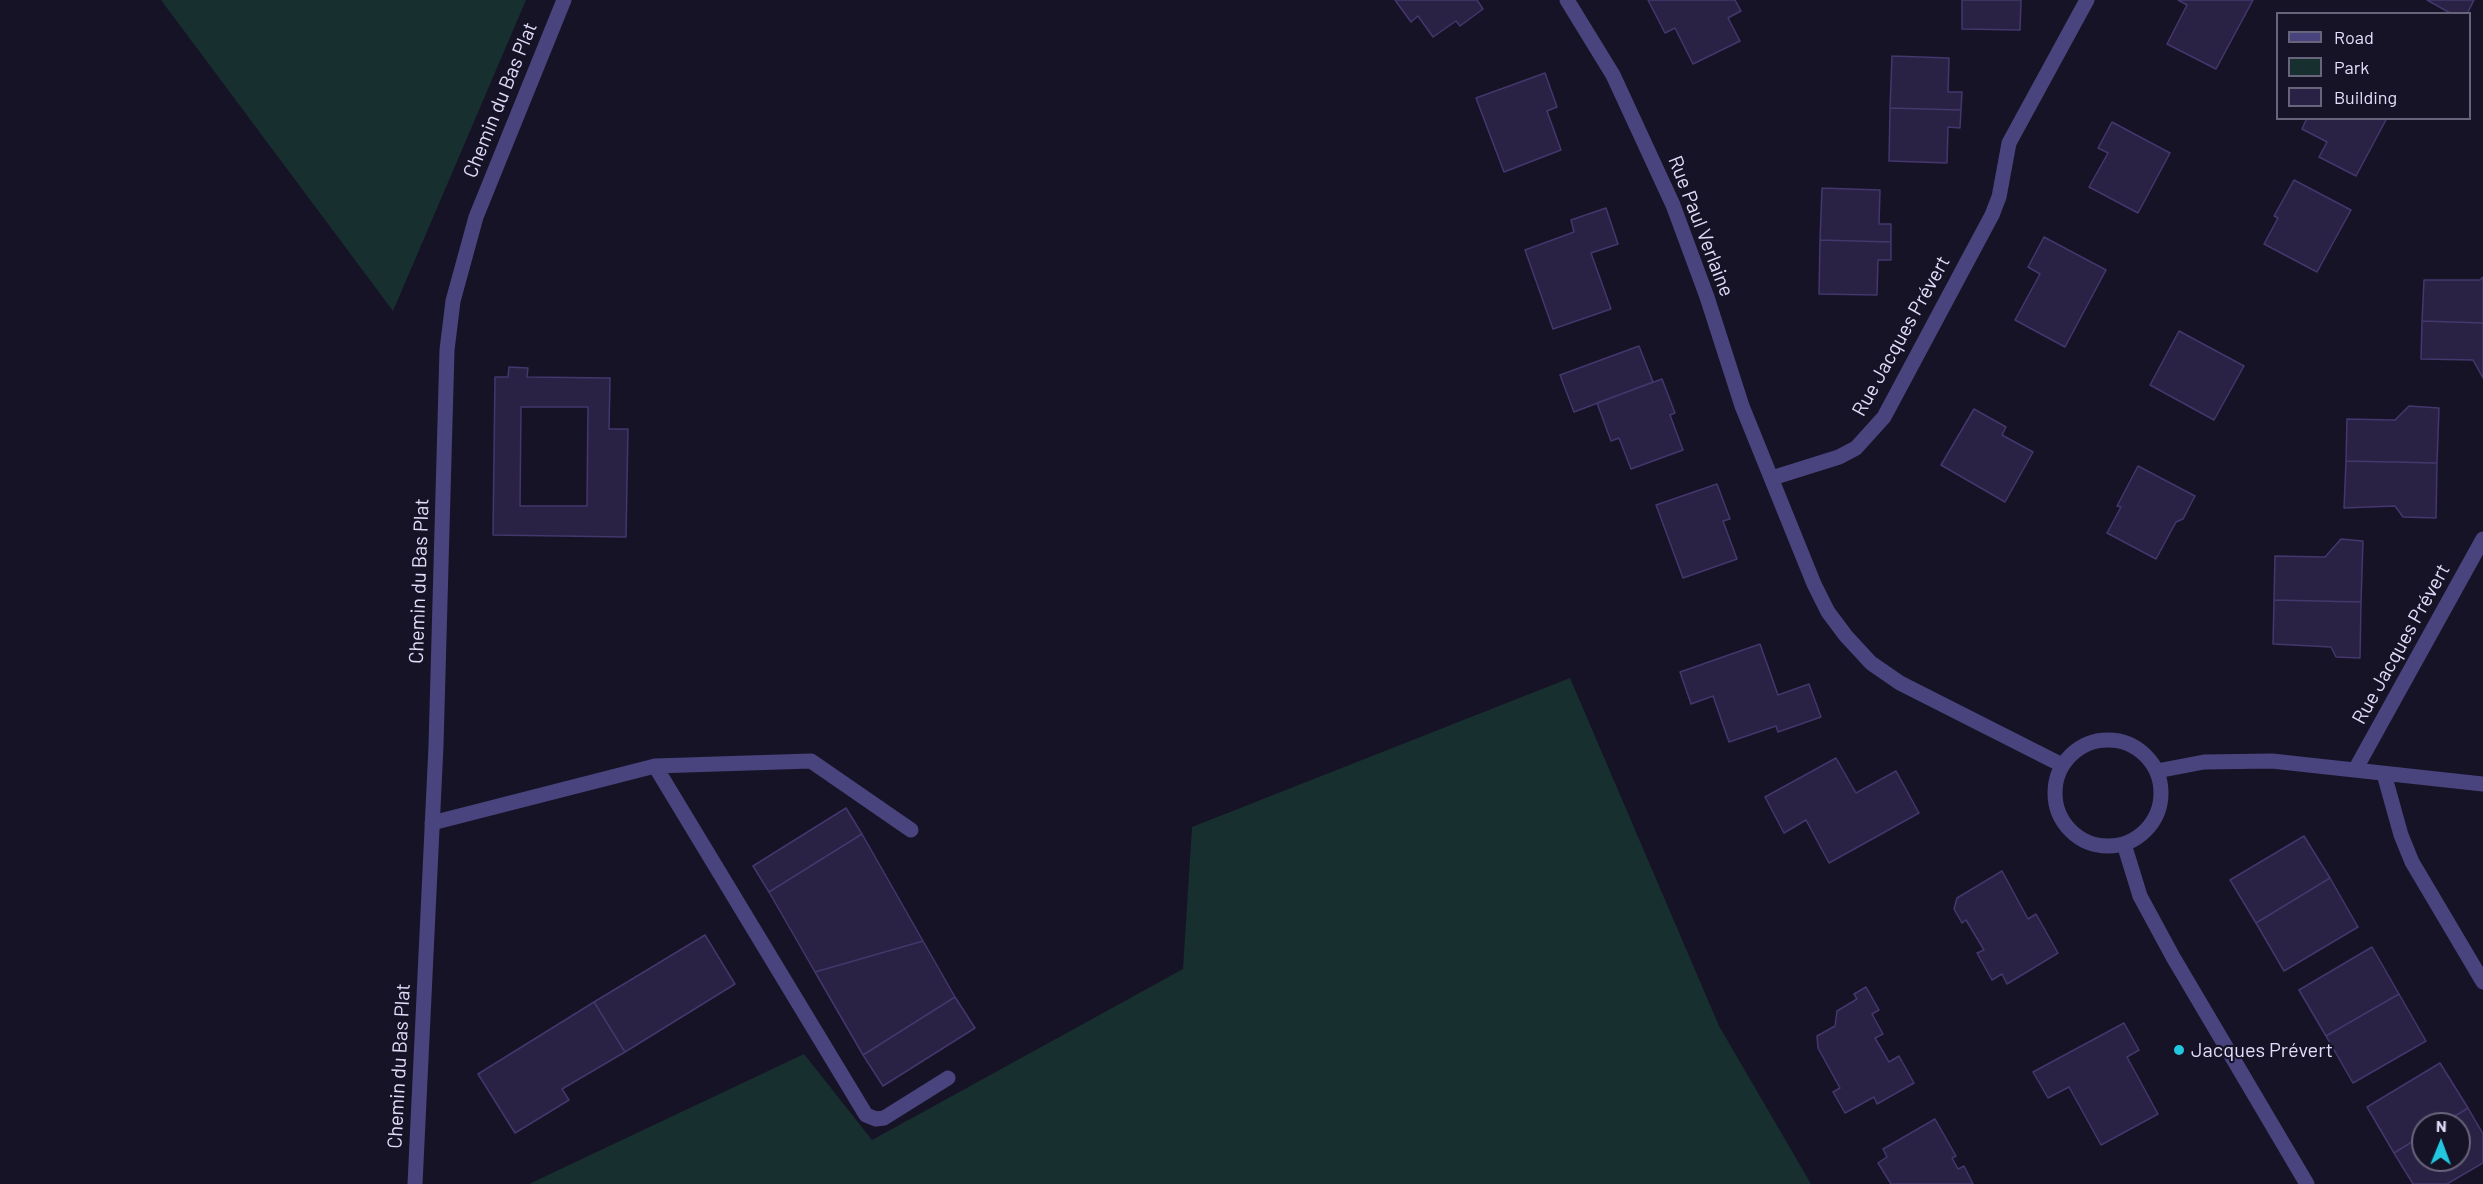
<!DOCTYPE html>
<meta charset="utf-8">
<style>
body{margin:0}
#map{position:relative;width:2483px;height:1184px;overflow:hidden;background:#171326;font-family:Barlow,sans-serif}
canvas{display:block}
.legend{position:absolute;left:2276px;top:12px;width:195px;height:108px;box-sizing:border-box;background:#171326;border:2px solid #68647b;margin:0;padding:8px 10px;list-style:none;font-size:18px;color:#e1ddfa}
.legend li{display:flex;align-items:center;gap:12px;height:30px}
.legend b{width:30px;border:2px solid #68647b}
.north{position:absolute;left:2411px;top:1112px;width:60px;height:60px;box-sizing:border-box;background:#171326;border:2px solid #68647b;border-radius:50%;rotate:1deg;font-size:16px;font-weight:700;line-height:24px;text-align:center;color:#e1ddfa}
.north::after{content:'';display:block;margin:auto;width:21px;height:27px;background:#22c7e0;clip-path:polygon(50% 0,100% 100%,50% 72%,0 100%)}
</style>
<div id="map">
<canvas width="2483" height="1184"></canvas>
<ul class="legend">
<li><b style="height:8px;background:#49447e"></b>Road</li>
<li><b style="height:16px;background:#172f2f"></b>Park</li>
<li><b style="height:16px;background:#2a2244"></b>Building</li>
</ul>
<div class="north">N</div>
</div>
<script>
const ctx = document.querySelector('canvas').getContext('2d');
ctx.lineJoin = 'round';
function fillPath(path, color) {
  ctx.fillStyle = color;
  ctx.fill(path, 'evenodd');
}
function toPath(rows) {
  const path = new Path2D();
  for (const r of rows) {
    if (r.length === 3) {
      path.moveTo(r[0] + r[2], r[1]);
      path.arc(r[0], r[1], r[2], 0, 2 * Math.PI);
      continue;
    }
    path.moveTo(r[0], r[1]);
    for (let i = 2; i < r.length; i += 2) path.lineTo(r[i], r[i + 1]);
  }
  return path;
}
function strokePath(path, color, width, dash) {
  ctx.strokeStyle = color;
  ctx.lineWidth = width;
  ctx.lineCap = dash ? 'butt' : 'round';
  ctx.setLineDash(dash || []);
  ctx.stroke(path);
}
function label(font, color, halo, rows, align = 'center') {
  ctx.font = font + ' Barlow,sans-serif';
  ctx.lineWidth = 4.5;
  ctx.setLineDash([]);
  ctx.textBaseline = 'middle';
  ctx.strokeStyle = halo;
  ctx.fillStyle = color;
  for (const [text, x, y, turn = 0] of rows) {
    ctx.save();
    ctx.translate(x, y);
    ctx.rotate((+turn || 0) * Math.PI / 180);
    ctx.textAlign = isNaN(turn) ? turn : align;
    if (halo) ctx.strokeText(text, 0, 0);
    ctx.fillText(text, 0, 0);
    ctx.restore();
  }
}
fillPath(toPath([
 [161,0,526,0,393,311],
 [1570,678,1719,1026,1811,1184,529,1184,804,1054,872,1140,1183,969,1192,827]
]), '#172f2f');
const building = toPath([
 [1395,0,1477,0,1483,9,1460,26,1456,21,1433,37,1418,16,1411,22,1395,0],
 [1648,0,1735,0,1741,11,1728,18,1740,41,1693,64,1675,28,1665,33,1648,0],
 [1962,0,2021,0,2020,30,1962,29,1962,0],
 [2178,0,2253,0,2216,69,2167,44,2187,5,2178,0],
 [2427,0,2474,0,2467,14,2452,14,2427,0],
 [1892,56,1949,58,1948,92,1962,92,1961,110,1890,108,1892,56],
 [1545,73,1557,107,1547,111,1561,150,1504,172,1476,98,1545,73],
 [1890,108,1961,110,1960,128,1948,127,1947,163,1889,161,1890,108],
 [2307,118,2387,118,2356,176,2319,157,2327,142,2302,129,2307,118],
 [2112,122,2170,153,2138,213,2089,187,2108,153,2098,148,2112,122],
 [2294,180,2351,210,2317,272,2264,244,2278,218,2274,216,2294,180],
 [1822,188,1880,190,1879,224,1891,224,1891,242,1820,240,1822,188],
 [1606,208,1618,244,1591,253,1611,309,1553,329,1525,250,1574,232,1571,220,1606,208],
 [2044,237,2106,270,2065,347,2015,320,2040,274,2028,267,2044,237],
 [1820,240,1891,242,1891,260,1878,260,1877,295,1819,294,1820,240],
 [2483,277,2483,323,2422,321,2424,280,2480,280,2483,277],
 [2422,321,2483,323,2483,378,2473,360,2421,359,2422,321],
 [2179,331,2244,366,2214,420,2150,385,2179,331],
 [1639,346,1653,382,1574,412,1560,375,1639,346],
 [509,367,528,368,527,377,610,378,609,429,628,429,626,537,493,535,495,377,508,377,509,367],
 [521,407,588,407,587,506,520,506,521,407],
 [1662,379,1675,413,1670,415,1683,450,1631,469,1619,438,1611,441,1597,403,1662,379],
 [2409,406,2439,408,2437,463,2346,461,2347,419,2395,420,2409,406],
 [1974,409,2006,427,2002,435,2033,452,2005,502,1941,465,1974,409],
 [2346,461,2437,463,2436,518,2403,517,2395,506,2344,508,2346,461],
 [2138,466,2195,496,2183,519,2176,522,2156,559,2107,533,2121,507,2117,506,2138,466],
 [1717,484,1730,519,1723,521,1737,559,1683,578,1656,505,1717,484],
 [2341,539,2363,541,2361,602,2274,600,2275,556,2325,557,2341,539],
 [2274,600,2361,602,2360,658,2336,657,2331,647,2273,644,2274,600],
 [1760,644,1778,695,1809,684,1821,717,1778,732,1776,726,1729,742,1713,696,1691,704,1680,672,1760,644],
 [1836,758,1856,793,1896,771,1919,813,1829,863,1806,820,1784,833,1765,797,1836,758],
 [846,808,862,834,769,892,753,866,846,808],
 [862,834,923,941,815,972,769,892,862,834],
 [2304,836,2330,878,2256,923,2230,880,2304,836],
 [2002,871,2028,919,2036,914,2058,953,2007,984,2002,974,1992,980,1977,953,1984,950,1966,920,1962,923,1954,909,1957,898,2002,871],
 [2330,878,2358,927,2284,971,2256,923,2330,878],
 [705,935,735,984,625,1052,594,1002,705,935],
 [923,941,955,997,863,1055,815,972,923,941],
 [2372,947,2399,994,2326,1036,2299,990,2372,947],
 [1866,987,1879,1010,1872,1014,1883,1034,1875,1038,1889,1062,1899,1056,1914,1083,1877,1104,1874,1097,1845,1113,1833,1092,1840,1088,1818,1048,1817,1036,1835,1026,1837,1011,1857,999,1854,994,1866,987],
 [2399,994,2426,1041,2353,1083,2326,1036,2399,994],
 [955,997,975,1028,883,1086,863,1055,955,997],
 [594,1002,625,1052,562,1089,569,1100,515,1133,478,1074,594,1002],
 [2124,1023,2139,1050,2127,1057,2158,1114,2101,1145,2069,1087,2048,1098,2033,1072,2124,1023],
 [2440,1063,2468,1108,2442,1124,2423,1124,2423,1135,2394,1153,2367,1107,2440,1063],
 [2468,1108,2483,1134,2483,1163,2447,1184,2413,1184,2394,1153,2423,1135,2423,1160,2459,1160,2459,1124,2442,1124,2468,1108],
 [1935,1119,1956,1156,1952,1158,1958,1169,1964,1166,1973,1184,1891,1184,1878,1163,1887,1157,1883,1149,1935,1119]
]);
fillPath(building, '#2a2244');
strokePath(building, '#43376d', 1.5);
strokePath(toPath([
 [655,766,866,1115,876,1119,884,1118,948,1078],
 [432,823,655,766,811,761,911,830]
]), '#49447e', 15);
strokePath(toPath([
 [1567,0,1613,75,1673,205,1707,297,1742,406,1814,584,1828,612,1846,636,1871,663,1900,683,2062,765],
 [1772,478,1839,457,1856,448,1884,417,1992,215,1999,197,2009,143,2087,0],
 [2108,793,53],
 [2355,770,2483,539],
 [2157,771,2204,762,2272,761,2483,784],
 [2384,774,2401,835,2412,862,2483,982],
 [2124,844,2140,896,2173,957,2307,1184],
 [415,1184,436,746,447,350,453,301,476,217,564,0]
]), '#49447e', 15);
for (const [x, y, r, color] of [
 [2179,1050,6,"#22c7e0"]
]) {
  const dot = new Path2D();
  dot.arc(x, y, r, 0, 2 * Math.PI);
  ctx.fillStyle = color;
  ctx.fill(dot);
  strokePath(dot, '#171326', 2);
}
label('20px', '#e1ddfa', '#171326', [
 ["Chemin du Bas Plat",500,100,-68],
 ["Rue Paul Verlaine",1701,226,69],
 ["Rue Jacques Prévert",1901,336,-61],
 ["Chemin du Bas Plat",419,581,-88],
 ["Rue Jacques Prévert",2401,644,-61],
 ["Chemin du Bas Plat",399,1066,-87]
]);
label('20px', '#e1ddfa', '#171326', [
 ["Jacques Prévert",2191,1050]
], 'left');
</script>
